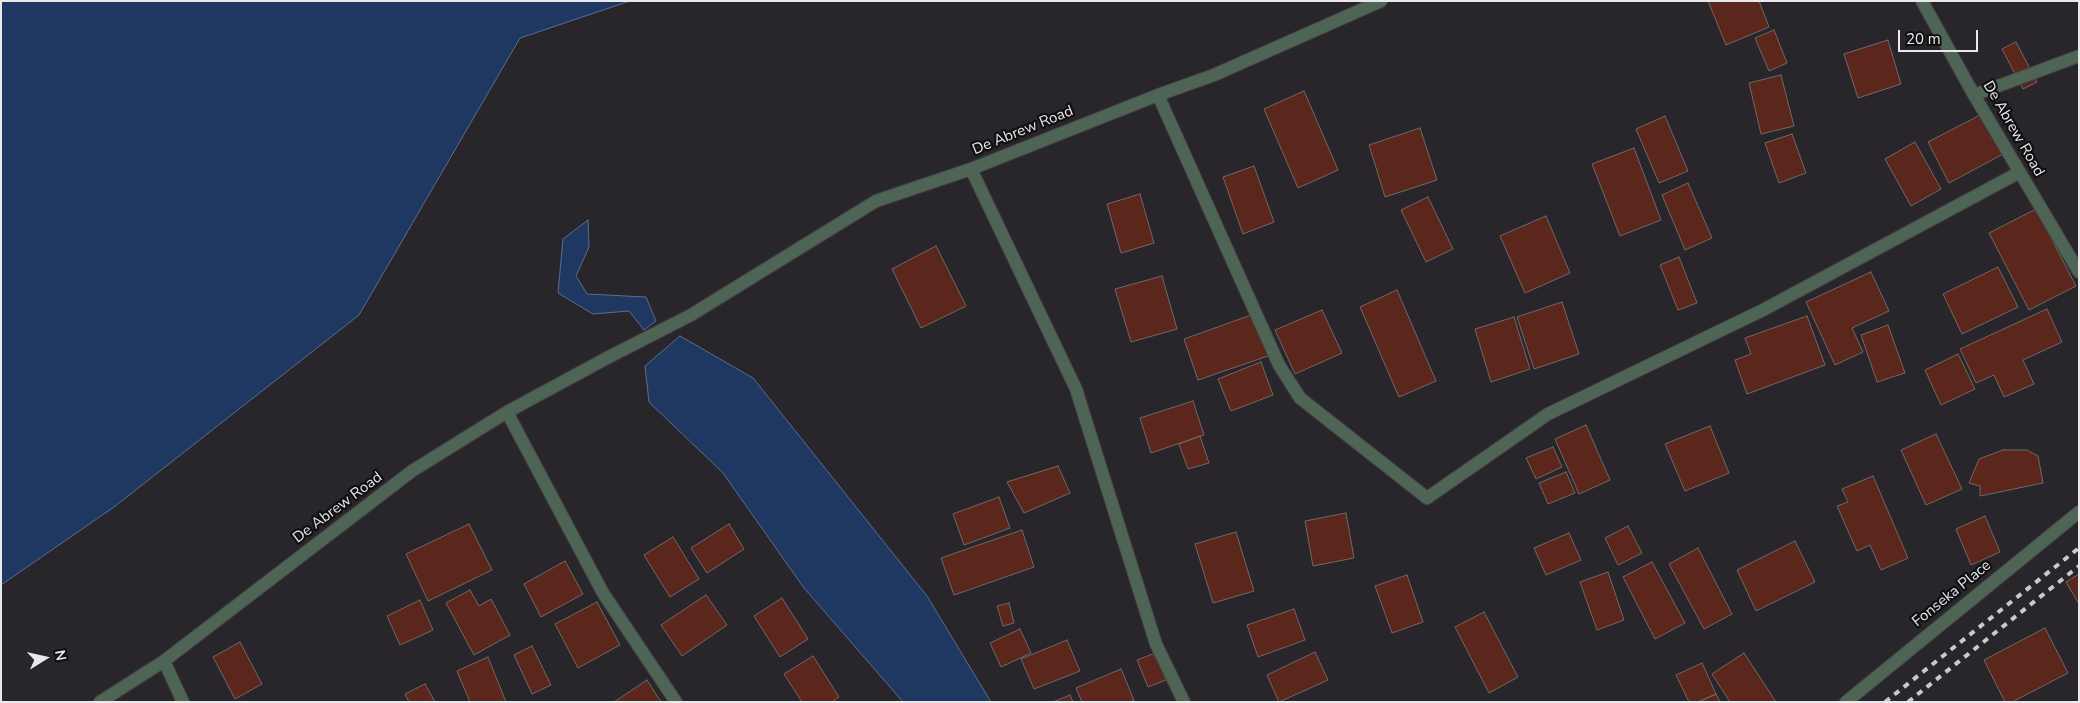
<!DOCTYPE html>
<style>
body{margin:0}
#map{position:relative;width:2080px;height:703px;overflow:hidden;background:#28262a;font-family:"Nunito Sans",sans-serif}
canvas{display:block}
.frame{position:absolute;inset:0;border:2px solid #e9e8eb;pointer-events:none}
.north{position:absolute;left:20px;top:633px;width:50px;height:50px;-webkit-text-stroke:4px #100f11;paint-order:stroke;rotate:80deg;font-size:14px;font-weight:700;line-height:20px;text-align:center;color:#e9e8eb}
.north::after{content:'';display:block;margin:auto;width:18px;height:22px;background:#e9e8eb;clip-path:polygon(50% 0,100% 100%,50% 72%,0 100%)}
.scale{position:absolute;left:1898px;top:30px;width:80px;height:22px;box-sizing:border-box;border:2px solid #e9e8eb;border-top:0;padding-left:6px;font-size:15px;line-height:18px;white-space:nowrap;color:#e9e8eb;-webkit-text-stroke:4px #100f11;paint-order:stroke}
</style>
<div id="map">
<canvas width="2080" height="703"></canvas>
<div class="frame"></div>
<div class="north">N</div>
<div class="scale">20 m</div>
</div>
<script>
const ctx = document.querySelector('canvas').getContext('2d');
ctx.lineJoin = 'round';
function fillPath(path, color) {
  ctx.fillStyle = color;
  ctx.fill(path, 'evenodd');
}
function toPath(rows) {
  const path = new Path2D();
  for (const r of rows) {
    path.moveTo(r[0], r[1]);
    for (let i = 2; i < r.length; i += 2) path.lineTo(r[i], r[i + 1]);
  }
  return path;
}
function strokePath(path, color, width, dash) {
  ctx.strokeStyle = color;
  ctx.lineWidth = width;
  ctx.lineCap = dash ? 'butt' : 'round';
  ctx.setLineDash(dash || []);
  ctx.stroke(path);
}
function label(font, color, halo, rows, align = 'center') {
  ctx.font = font + ' "Nunito Sans",sans-serif';
  ctx.lineWidth = 4.5;
  ctx.setLineDash([]);
  ctx.textBaseline = 'middle';
  ctx.strokeStyle = halo;
  ctx.fillStyle = color;
  for (const [text, x, y, turn = 0] of rows) {
    ctx.save();
    ctx.translate(x, y);
    ctx.rotate((+turn || 0) * Math.PI / 180);
    ctx.textAlign = isNaN(turn) ? turn : align;
    if (halo) ctx.strokeText(text, 0, 0);
    ctx.fillText(text, 0, 0);
    ctx.restore();
  }
}
const water = toPath([
 [1,1,630,1,520,38,359,315,114,507,1,585,1,1],
 [588,220,589,247,576,276,587,294,646,297,656,321,644,330,629,311,593,314,558,293,563,239,588,220],
 [680,336,753,378,927,596,991,702,903,702,804,588,723,473,649,402,645,366,680,336]
]);
fillPath(water, '#1f3862');
strokePath(water, '#5c6d8b', 1);
const building = toPath([
 [1708,1,1759,1,1769,27,1726,45,1708,1],
 [1774,30,1787,63,1769,71,1755,38,1774,30],
 [1888,40,1901,84,1858,98,1844,54,1888,40],
 [2016,42,2037,82,2023,89,2002,49,2016,42],
 [1781,75,1794,126,1761,134,1749,83,1781,75],
 [1304,91,1338,170,1298,188,1264,109,1304,91],
 [1984,113,2005,153,1949,183,1928,142,1984,113],
 [1665,116,1688,171,1659,183,1636,129,1665,116],
 [1420,128,1437,180,1385,197,1369,145,1420,128],
 [1792,134,1806,173,1779,183,1765,143,1792,134],
 [1915,142,1941,189,1911,206,1885,159,1915,142],
 [1634,148,1661,220,1620,236,1592,164,1634,148],
 [1254,166,1274,222,1243,234,1223,177,1254,166],
 [1688,183,1712,238,1685,250,1662,195,1688,183],
 [1140,194,1154,243,1121,253,1107,204,1140,194],
 [1428,197,1453,249,1426,262,1401,210,1428,197],
 [2036,209,2076,286,2029,310,1989,233,2036,209],
 [1546,216,1570,273,1525,293,1500,236,1546,216],
 [936,246,966,306,921,328,892,269,936,246],
 [1679,257,1697,303,1678,310,1660,265,1679,257],
 [1998,267,2018,307,1962,334,1943,294,1998,267],
 [1871,272,1889,311,1852,328,1863,352,1835,365,1806,302,1871,272],
 [1162,276,1177,329,1131,342,1115,289,1162,276],
 [1397,290,1436,381,1399,397,1360,307,1397,290],
 [1562,302,1579,354,1534,369,1517,317,1562,302],
 [2047,309,2062,342,2023,360,2034,384,2004,397,1994,375,1976,383,1960,349,2047,309],
 [1322,310,1342,353,1295,374,1275,330,1322,310],
 [1254,314,1268,356,1198,380,1184,339,1254,314],
 [1807,316,1825,365,1747,394,1735,360,1751,354,1745,338,1807,316],
 [1514,317,1530,369,1491,382,1475,329,1514,317],
 [1888,325,1905,373,1877,382,1861,335,1888,325],
 [1958,354,1975,389,1941,405,1925,370,1958,354],
 [1261,362,1273,395,1231,411,1218,379,1261,362],
 [1193,401,1204,435,1151,453,1140,418,1193,401],
 [1586,425,1610,480,1579,494,1555,439,1586,425],
 [1710,426,1729,473,1685,491,1665,444,1710,426],
 [1936,434,1962,489,1926,505,1901,450,1936,434],
 [1200,436,1209,463,1188,469,1179,444,1200,436],
 [1553,447,1562,467,1536,479,1526,458,1553,447],
 [2003,450,2027,450,2038,456,2043,483,1980,496,1980,486,1969,483,1979,459,2003,450],
 [1058,466,1070,493,1024,513,1007,482,1058,466],
 [1566,472,1575,493,1548,504,1539,483,1566,472],
 [1873,476,1908,558,1881,570,1870,545,1857,551,1837,506,1848,502,1842,489,1873,476],
 [999,497,1010,528,964,545,953,514,999,497],
 [1346,513,1354,558,1313,566,1305,521,1346,513],
 [1985,516,2000,552,1971,565,1956,529,1985,516],
 [469,524,492,570,428,601,406,554,469,524],
 [729,524,744,549,707,573,691,548,729,524],
 [1628,526,1642,553,1618,565,1605,538,1628,526],
 [1022,530,1034,567,954,595,941,558,1022,530],
 [1236,532,1254,591,1213,603,1195,544,1236,532],
 [1569,533,1581,560,1546,575,1534,548,1569,533],
 [673,537,699,579,670,597,644,555,673,537],
 [1795,541,1815,582,1756,611,1737,570,1795,541],
 [1698,548,1732,614,1704,629,1669,564,1698,548],
 [565,561,583,594,541,617,524,584,565,561],
 [1652,562,1685,623,1655,639,1623,577,1652,562],
 [1608,572,1624,620,1597,630,1580,582,1608,572],
 [2079,574,2079,604,2066,582,2079,574],
 [1407,575,1423,622,1392,633,1375,586,1407,575],
 [470,590,479,606,491,599,510,635,474,655,446,603,470,590],
 [706,595,727,625,682,656,661,625,706,595],
 [782,598,808,639,780,657,754,616,782,598],
 [420,600,433,630,400,645,387,616,420,600],
 [597,602,620,645,578,668,555,624,597,602],
 [1009,603,1014,623,1003,626,997,606,1009,603],
 [1294,609,1305,640,1258,657,1247,625,1294,609],
 [1484,612,1518,677,1489,693,1455,627,1484,612],
 [2045,628,2068,673,2012,702,2005,702,1984,660,2045,628],
 [1020,629,1031,653,1001,667,990,643,1020,629],
 [1067,640,1080,671,1034,689,1021,659,1067,640],
 [240,642,262,684,235,699,213,657,240,642],
 [532,646,551,685,532,694,514,655,532,646],
 [1315,652,1328,680,1279,702,1267,675,1315,652],
 [1155,653,1166,680,1148,687,1137,660,1155,653],
 [1744,653,1776,702,1730,702,1712,674,1744,653],
 [813,656,839,697,832,702,802,702,784,674,813,656],
 [488,657,506,702,470,702,457,671,488,657],
 [1702,663,1716,694,1698,702,1689,702,1676,675,1702,663],
 [1121,669,1134,700,1130,702,1082,702,1076,688,1121,669],
 [647,680,661,702,614,702,647,680],
 [425,684,435,702,409,702,405,694,425,684],
 [1716,694,1720,702,1698,702,1716,694],
 [1070,695,1073,702,1053,702,1070,695]
]);
fillPath(building, '#5b261b');
strokePath(building, '#706968', 1);
const service = toPath([
 [1974,95,2079,56]
]);
const minor = toPath([
 [1922,1,1974,95,2079,272],
 [1158,95,1279,365,1300,398,1427,498,1548,414,1763,310,2020,172],
 [971,169,1076,389,1156,644,1184,702],
 [507,412,603,593,676,702],
 [164,661,183,702],
 [100,702,164,661,412,471,507,412,607,358,691,315,876,201,971,169,1158,95,1214,75,1381,1],
 [1846,702,2079,512]
]);
strokePath(service, '#434145', 14);
strokePath(minor, '#434145', 14);
strokePath(service, '#4e6454', 12);
strokePath(minor, '#4e6454', 12);
strokePath(toPath([
 [1885,702,2079,548],
 [1908,702,2079,566]
]), '#cac9cc', 4, [6, 6]);
label('15px', '#e9e8eb', '#100f11', [
 ["De Abrew Road",2013,129,60],
 ["De Abrew Road",1023,131,-22],
 ["De Abrew Road",338,508,-37],
 ["Fonseka Place",1952,594,-39]
]);
</script>
